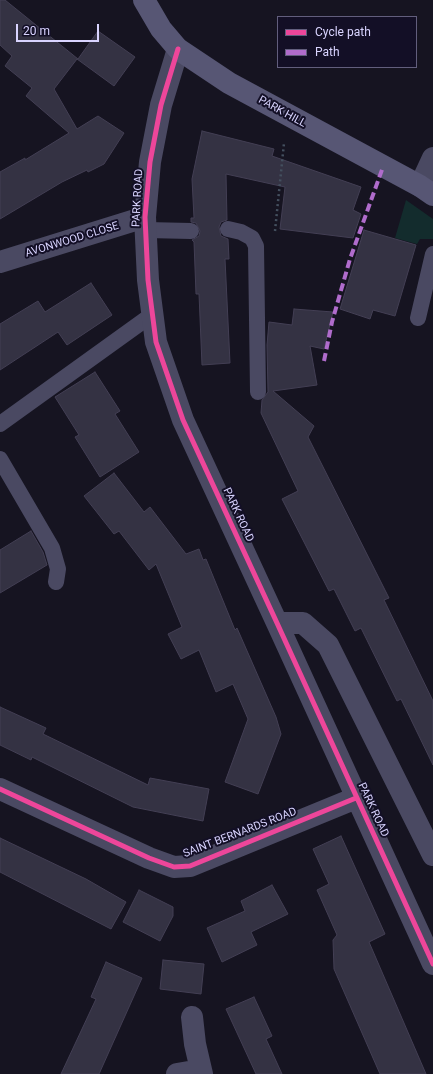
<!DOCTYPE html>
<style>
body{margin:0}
#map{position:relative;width:433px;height:1074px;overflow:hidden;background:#161421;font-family:Roboto,sans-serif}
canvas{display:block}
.legend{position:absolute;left:277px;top:16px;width:140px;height:52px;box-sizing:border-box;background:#130f26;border:1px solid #625e7d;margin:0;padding:5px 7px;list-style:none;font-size:12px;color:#d9d4ff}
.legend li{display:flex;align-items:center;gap:8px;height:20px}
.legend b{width:20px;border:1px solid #625e7d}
.scale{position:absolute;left:16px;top:24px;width:83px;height:18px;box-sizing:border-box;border:2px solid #d9d4ff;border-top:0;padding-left:5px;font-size:12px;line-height:14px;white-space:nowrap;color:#d9d4ff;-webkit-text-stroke:3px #130f26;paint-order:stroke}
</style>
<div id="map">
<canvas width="433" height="1074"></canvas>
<ul class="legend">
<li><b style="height:5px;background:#ed469a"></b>Cycle path</li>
<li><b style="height:5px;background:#b06ccc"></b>Path</li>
</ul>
<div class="scale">20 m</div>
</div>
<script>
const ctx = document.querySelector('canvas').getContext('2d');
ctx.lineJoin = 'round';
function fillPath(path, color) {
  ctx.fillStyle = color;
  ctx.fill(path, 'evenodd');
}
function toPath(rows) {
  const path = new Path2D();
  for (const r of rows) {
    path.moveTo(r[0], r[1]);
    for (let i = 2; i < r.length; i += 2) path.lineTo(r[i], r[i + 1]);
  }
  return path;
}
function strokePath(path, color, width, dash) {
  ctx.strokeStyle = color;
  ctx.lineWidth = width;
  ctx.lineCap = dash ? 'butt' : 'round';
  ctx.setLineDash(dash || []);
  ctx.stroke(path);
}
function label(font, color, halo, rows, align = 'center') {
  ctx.font = font + ' Roboto,sans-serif';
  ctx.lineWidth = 4;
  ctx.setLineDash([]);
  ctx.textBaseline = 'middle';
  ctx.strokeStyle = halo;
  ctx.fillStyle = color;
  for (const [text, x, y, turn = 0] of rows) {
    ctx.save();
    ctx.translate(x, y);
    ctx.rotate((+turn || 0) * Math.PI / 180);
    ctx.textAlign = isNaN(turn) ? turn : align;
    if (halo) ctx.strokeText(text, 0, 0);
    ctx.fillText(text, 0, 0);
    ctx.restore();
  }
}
fillPath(toPath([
 [406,200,433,219,433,239,420,239,417,244,395,238]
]), '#132c2d');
const building = toPath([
 [0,0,5,0,78,59,98,31,135,57,114,86,77,59,54,89,77,129,98,116,124,133,104,164,88,172,87,170,62,182,0,219,0,172,25,158,25,160,69,133,26,96,32,88,5,66,12,56,0,45,0,0],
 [202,131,274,149,272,156,361,187,353,210,361,214,353,238,280,229,285,187,226,174,227,220,221,222,219,227,221,236,228,239,229,259,225,259,230,363,202,365,199,294,196,294,194,242,192,240,199,236,200,231,196,223,191,222,191,218,194,218,192,179,202,131],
 [364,230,416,245,395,316,373,310,370,319,340,309,364,230],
 [91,283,112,315,67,345,58,332,0,370,0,324,38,301,45,312,91,283],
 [294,309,333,312,324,349,310,346,317,385,273,391,314,426,308,437,389,598,384,600,433,701,433,765,401,699,397,701,361,628,355,631,334,589,329,591,282,499,298,491,261,413,262,400,268,392,267,345,269,322,292,325,294,309],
 [95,372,120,411,115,414,139,452,100,477,75,437,79,435,55,397,95,372],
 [114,473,144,512,150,507,186,554,199,549,203,560,206,559,235,630,237,628,276,717,281,734,258,794,225,782,248,719,233,684,216,692,199,650,181,659,168,634,182,627,156,564,149,570,119,531,114,534,84,496,114,473],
 [31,531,43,552,47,565,0,593,0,550,31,531],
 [0,707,46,728,43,734,148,785,150,778,209,789,203,821,133,807,32,757,31,760,0,745,0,707],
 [341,836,385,934,369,942,426,1074,380,1074,334,969,333,940,337,935,317,890,329,884,313,849,341,836],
 [0,838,86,879,126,902,111,929,0,872,0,838],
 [272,885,288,914,251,932,257,945,222,962,207,928,245,911,241,901,272,885],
 [139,890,173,907,173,916,160,941,123,922,139,890],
 [163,960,204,964,201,994,160,989,163,960],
 [106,962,142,978,99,1074,61,1074,96,999,91,997,106,962],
 [254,997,272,1036,266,1039,282,1074,256,1074,226,1009,254,997]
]);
fillPath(building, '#343243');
strokePath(building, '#433f54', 1);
strokePath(toPath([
 [275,231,284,143]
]), '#44505f', 2.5, [2, 3]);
strokePath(toPath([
 [228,229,241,232,252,238,256,246,258,392],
 [146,230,191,231],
 [418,318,433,254],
 [0,424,153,314],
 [0,459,52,548,58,569,56,582]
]), '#4a4962', 16);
strokePath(toPath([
 [178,49,161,105,150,162,145,217,148,280,156,342,183,420,277,623,433,964],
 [420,186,433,158],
 [0,262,145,217],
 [277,623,303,623,328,645,433,855],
 [0,789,149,858,174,867,190,866,356,798],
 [192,1017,195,1044,202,1074],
 [177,1074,200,1070]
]), '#4a4962', 22);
strokePath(toPath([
 [144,0,161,29,178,49,229,83,420,186,433,195]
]), '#575674', 22);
strokePath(toPath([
 [324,361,332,322,350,259,383,167]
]), '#b06ccc', 4, [8, 4]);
strokePath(toPath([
 [178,49,161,105,150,162,145,217,148,280,156,342,183,420,277,623,433,964],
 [0,789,149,858,174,867,190,866,356,798]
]), '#ed469a', 5);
label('11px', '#d9d4ff', '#130f26', [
 ["PARK HILL",282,112,29],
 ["PARK ROAD",138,198,-87],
 ["AVONWOOD CLOSE",72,240,-17],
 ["PARK ROAD",238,515,65],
 ["PARK ROAD",373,810,65],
 ["SAINT BERNARDS ROAD",240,833,-21]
]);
</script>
